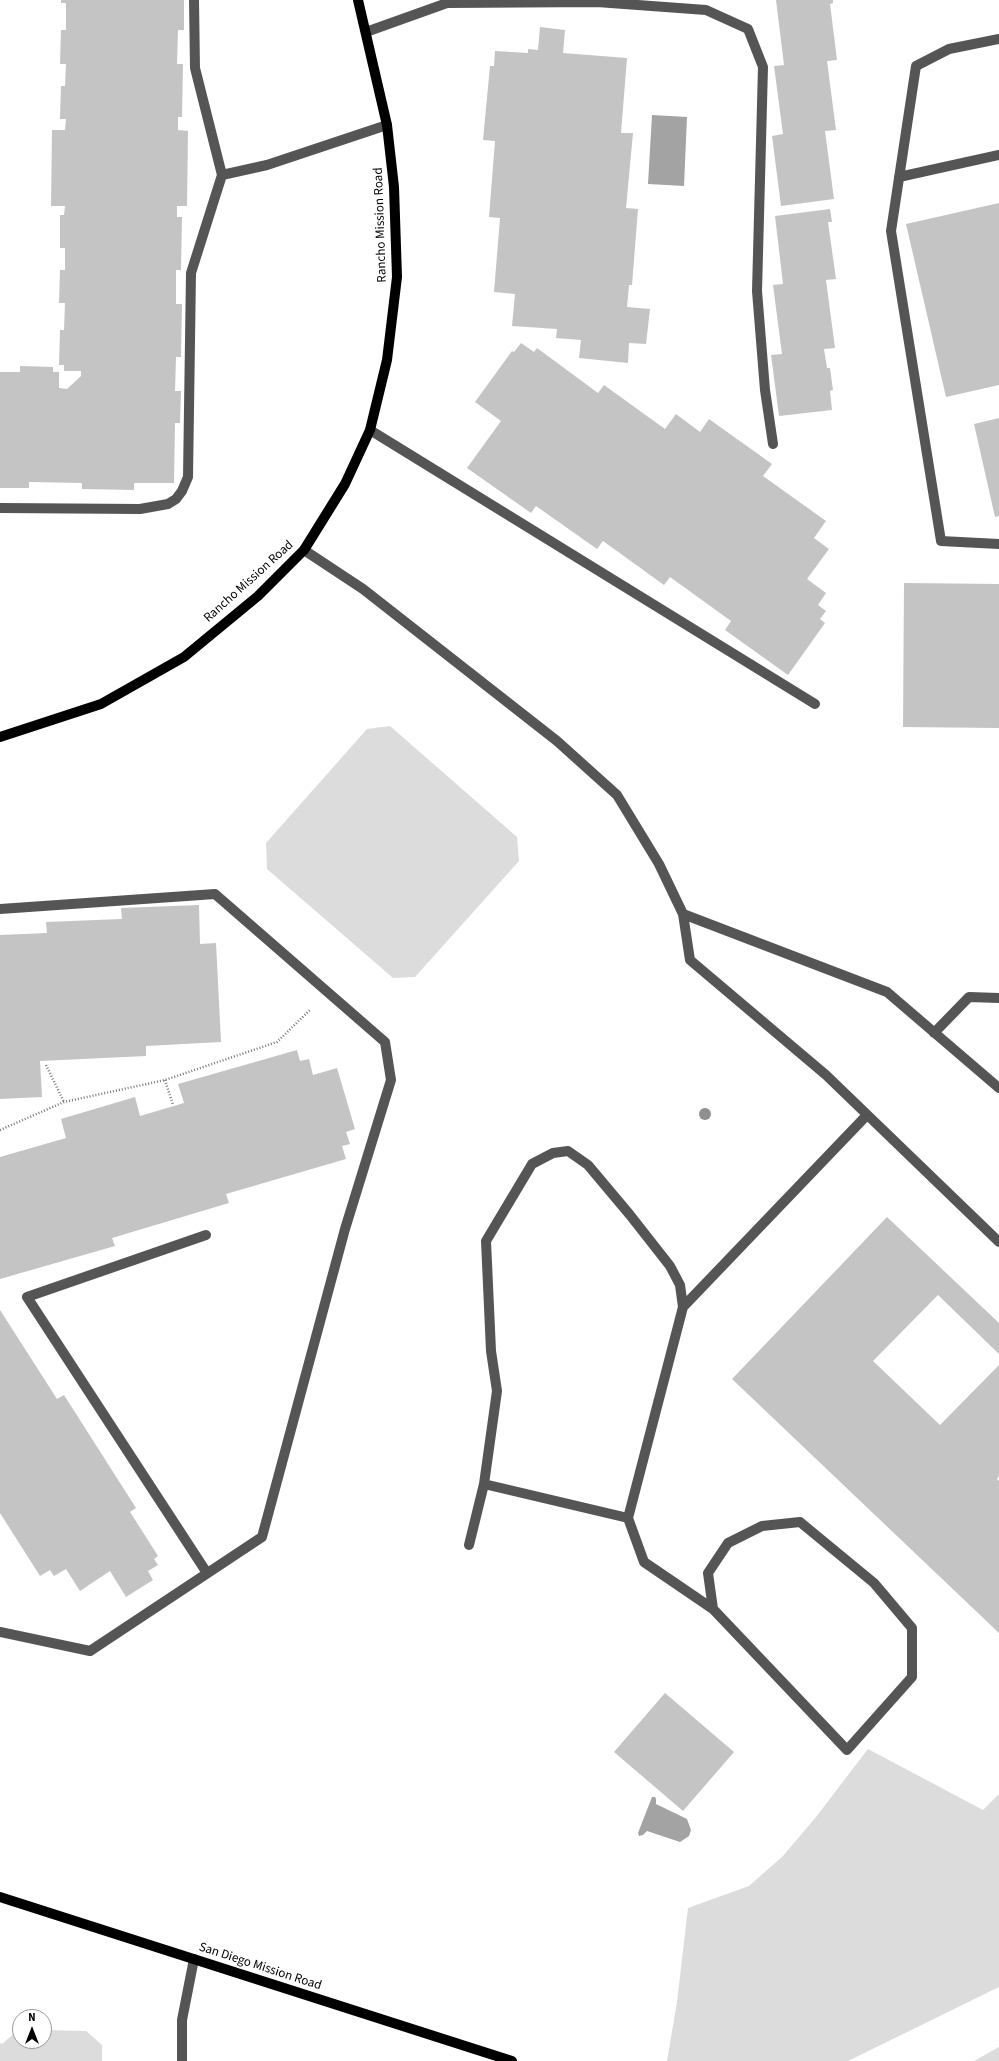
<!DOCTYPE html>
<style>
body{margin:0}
#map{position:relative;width:999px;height:2061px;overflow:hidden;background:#fff;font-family:"Source Sans 3",sans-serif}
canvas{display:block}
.north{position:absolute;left:12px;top:2009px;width:40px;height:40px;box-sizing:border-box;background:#fff;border:1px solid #999;border-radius:50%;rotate:0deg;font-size:11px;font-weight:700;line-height:16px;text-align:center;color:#000}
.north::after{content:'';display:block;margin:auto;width:14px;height:18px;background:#000;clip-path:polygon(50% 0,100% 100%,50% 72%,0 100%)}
</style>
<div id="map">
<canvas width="999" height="2061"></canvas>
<div class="north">N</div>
</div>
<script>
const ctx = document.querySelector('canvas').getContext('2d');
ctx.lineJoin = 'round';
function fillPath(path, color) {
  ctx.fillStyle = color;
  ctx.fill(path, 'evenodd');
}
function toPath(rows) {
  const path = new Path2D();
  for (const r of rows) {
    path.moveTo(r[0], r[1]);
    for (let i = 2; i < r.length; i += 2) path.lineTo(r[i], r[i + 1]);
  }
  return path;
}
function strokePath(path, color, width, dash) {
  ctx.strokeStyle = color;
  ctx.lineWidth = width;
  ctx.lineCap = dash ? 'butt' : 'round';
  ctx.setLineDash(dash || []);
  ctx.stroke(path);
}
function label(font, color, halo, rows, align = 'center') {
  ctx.font = font + ' "Source Sans 3",sans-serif';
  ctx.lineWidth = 3.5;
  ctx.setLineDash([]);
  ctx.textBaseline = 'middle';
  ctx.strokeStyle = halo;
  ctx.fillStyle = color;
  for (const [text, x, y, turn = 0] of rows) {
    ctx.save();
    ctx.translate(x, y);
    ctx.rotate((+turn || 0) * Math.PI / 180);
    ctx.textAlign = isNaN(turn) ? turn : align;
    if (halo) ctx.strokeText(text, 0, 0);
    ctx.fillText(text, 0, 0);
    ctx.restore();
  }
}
fillPath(toPath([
 [390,726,517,837,519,861,415,977,393,978,267,869,266,843,367,729],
 [868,1749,983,1810,999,1794,999,1987,848,2061,667,2061,677,2002,688,1908,749,1886,783,1856,816,1817],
 [19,2029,20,2041,44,2041,44,2030,86,2031,102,2045,102,2061,0,2061,0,2043,2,2044],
 [999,2047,999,2061,974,2061]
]), '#dcdcdc');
fillPath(toPath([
 [652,115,687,117,684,186,648,184],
 [652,1797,655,1797,656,1799,656,1804,687,1819,691,1830,689,1836,680,1842,647,1831,643,1835,639,1836,638,1833]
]), '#a3a3a3');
fillPath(toPath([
 [61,0,184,0,184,30,178,30,177,64,183,64,182,117,178,117,178,130,188,131,187,206,177,206,177,217,182,217,181,270,176,270,176,304,182,304,181,357,176,357,175,391,181,391,180,423,175,423,174,483,134,483,134,490,82,489,82,483,29,482,29,488,0,488,0,372,20,372,20,366,53,367,53,372,59,372,59,388,67,389,81,376,81,371,64,371,64,365,59,365,60,330,64,330,65,303,59,303,60,270,65,270,65,248,60,248,60,215,64,215,65,206,51,206,52,130,65,130,66,119,60,119,61,86,65,86,66,64,60,64,61,30,66,30,66,3,61,3],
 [776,0,833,0,833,3,830,4,837,60,827,61,836,130,825,131,834,199,781,206,772,136,783,134,774,66,784,65],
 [540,27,565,30,563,53,627,58,621,133,633,133,626,208,638,209,632,285,629,285,627,307,650,309,646,344,629,343,628,363,579,358,581,340,556,338,557,329,512,326,515,294,494,292,500,218,489,217,495,141,483,140,490,66,494,66,495,51,528,53,528,49,538,50],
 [999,203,999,385,946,397,906,224],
 [830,209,832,222,828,222,836,279,826,280,835,348,824,349,827,368,830,368,833,390,830,391,832,410,779,416,771,355,782,354,773,285,783,284,775,216],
 [521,343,534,352,537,348,598,393,604,385,665,429,676,414,700,432,709,419,772,464,763,476,826,521,814,538,829,549,807,579,826,593,818,605,826,611,820,619,825,623,788,675,725,630,731,621,670,577,664,585,603,541,597,549,536,506,531,513,467,468,501,421,475,402,512,351,514,352],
 [999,418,999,516,995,517,974,424],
 [904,583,999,584,999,728,903,727],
 [199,905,200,944,216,943,221,1042,146,1046,146,1056,40,1061,42,1097,0,1099,0,935,47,933,46,922,122,919,121,908],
 [297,1050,300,1061,309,1059,313,1075,337,1068,355,1129,346,1132,350,1144,342,1146,346,1159,226,1194,229,1203,112,1238,115,1246,0,1279,0,1157,66,1138,61,1119,135,1097,140,1116,184,1103,178,1084],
 [887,1217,999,1323,999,1354,938,1295,873,1361,940,1425,999,1365,999,1476,997,1479,999,1481,999,1633,732,1379],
 [0,1310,57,1399,64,1395,136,1508,130,1512,158,1556,154,1559,158,1565,148,1571,153,1580,126,1597,110,1571,80,1591,66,1569,54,1576,50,1570,40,1576,0,1513],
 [665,1693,734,1752,683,1811,614,1752]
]), '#c4c4c4');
strokePath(toPath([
 [46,1065,64,1102],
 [165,1080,173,1105],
 [0,1130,64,1102,165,1080,277,1042,310,1010]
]), '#777', 2.5, [1, 2]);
strokePath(toPath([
 [366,32,447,3,597,2,706,10,748,29,763,67,757,291,765,390,773,444],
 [999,39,949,49,916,66,891,231,941,541,999,544],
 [222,175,267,165,387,125],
 [899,177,999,155],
 [370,430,815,704],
 [0,508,140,509,168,504,176,499,182,491,188,477,191,273,222,175,195,68,194,0],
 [304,550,363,589,557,741,617,795,659,864,683,914],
 [0,909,215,894,385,1042,391,1080,345,1229,262,1537,90,1651,0,1632],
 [934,1033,969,997,999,998],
 [999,1088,887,992,683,914,690,960,826,1075,999,1242],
 [206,1235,27,1297,207,1573],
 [683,1307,867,1115],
 [484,1484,628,1518,644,1562,713,1609],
 [800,1522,874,1583,912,1628,912,1677,847,1750,713,1609,708,1573,728,1543,762,1526,800,1522],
 [469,1545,484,1484,497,1391,491,1351,486,1241,532,1164,553,1153,568,1151,588,1165,630,1215,670,1266,680,1285,683,1307,628,1518],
 [182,2061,182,2020,194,1959]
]), '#555', 10);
strokePath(toPath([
 [0,737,101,704,184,657,258,596,304,550,345,484,370,430,387,360,397,277,394,187,387,125,358,0],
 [0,1897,512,2061]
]), '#000', 10);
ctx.fillStyle = '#8f8f8f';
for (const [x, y] of [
 [705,1114]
]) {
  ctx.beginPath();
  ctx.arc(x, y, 6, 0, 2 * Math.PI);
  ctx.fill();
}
label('13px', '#000', '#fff', [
 ["Rancho Mission Road",381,225,-92],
 ["Rancho Mission Road",249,582,-42],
 ["San Diego Mission Road",260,1967,18]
]);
</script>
